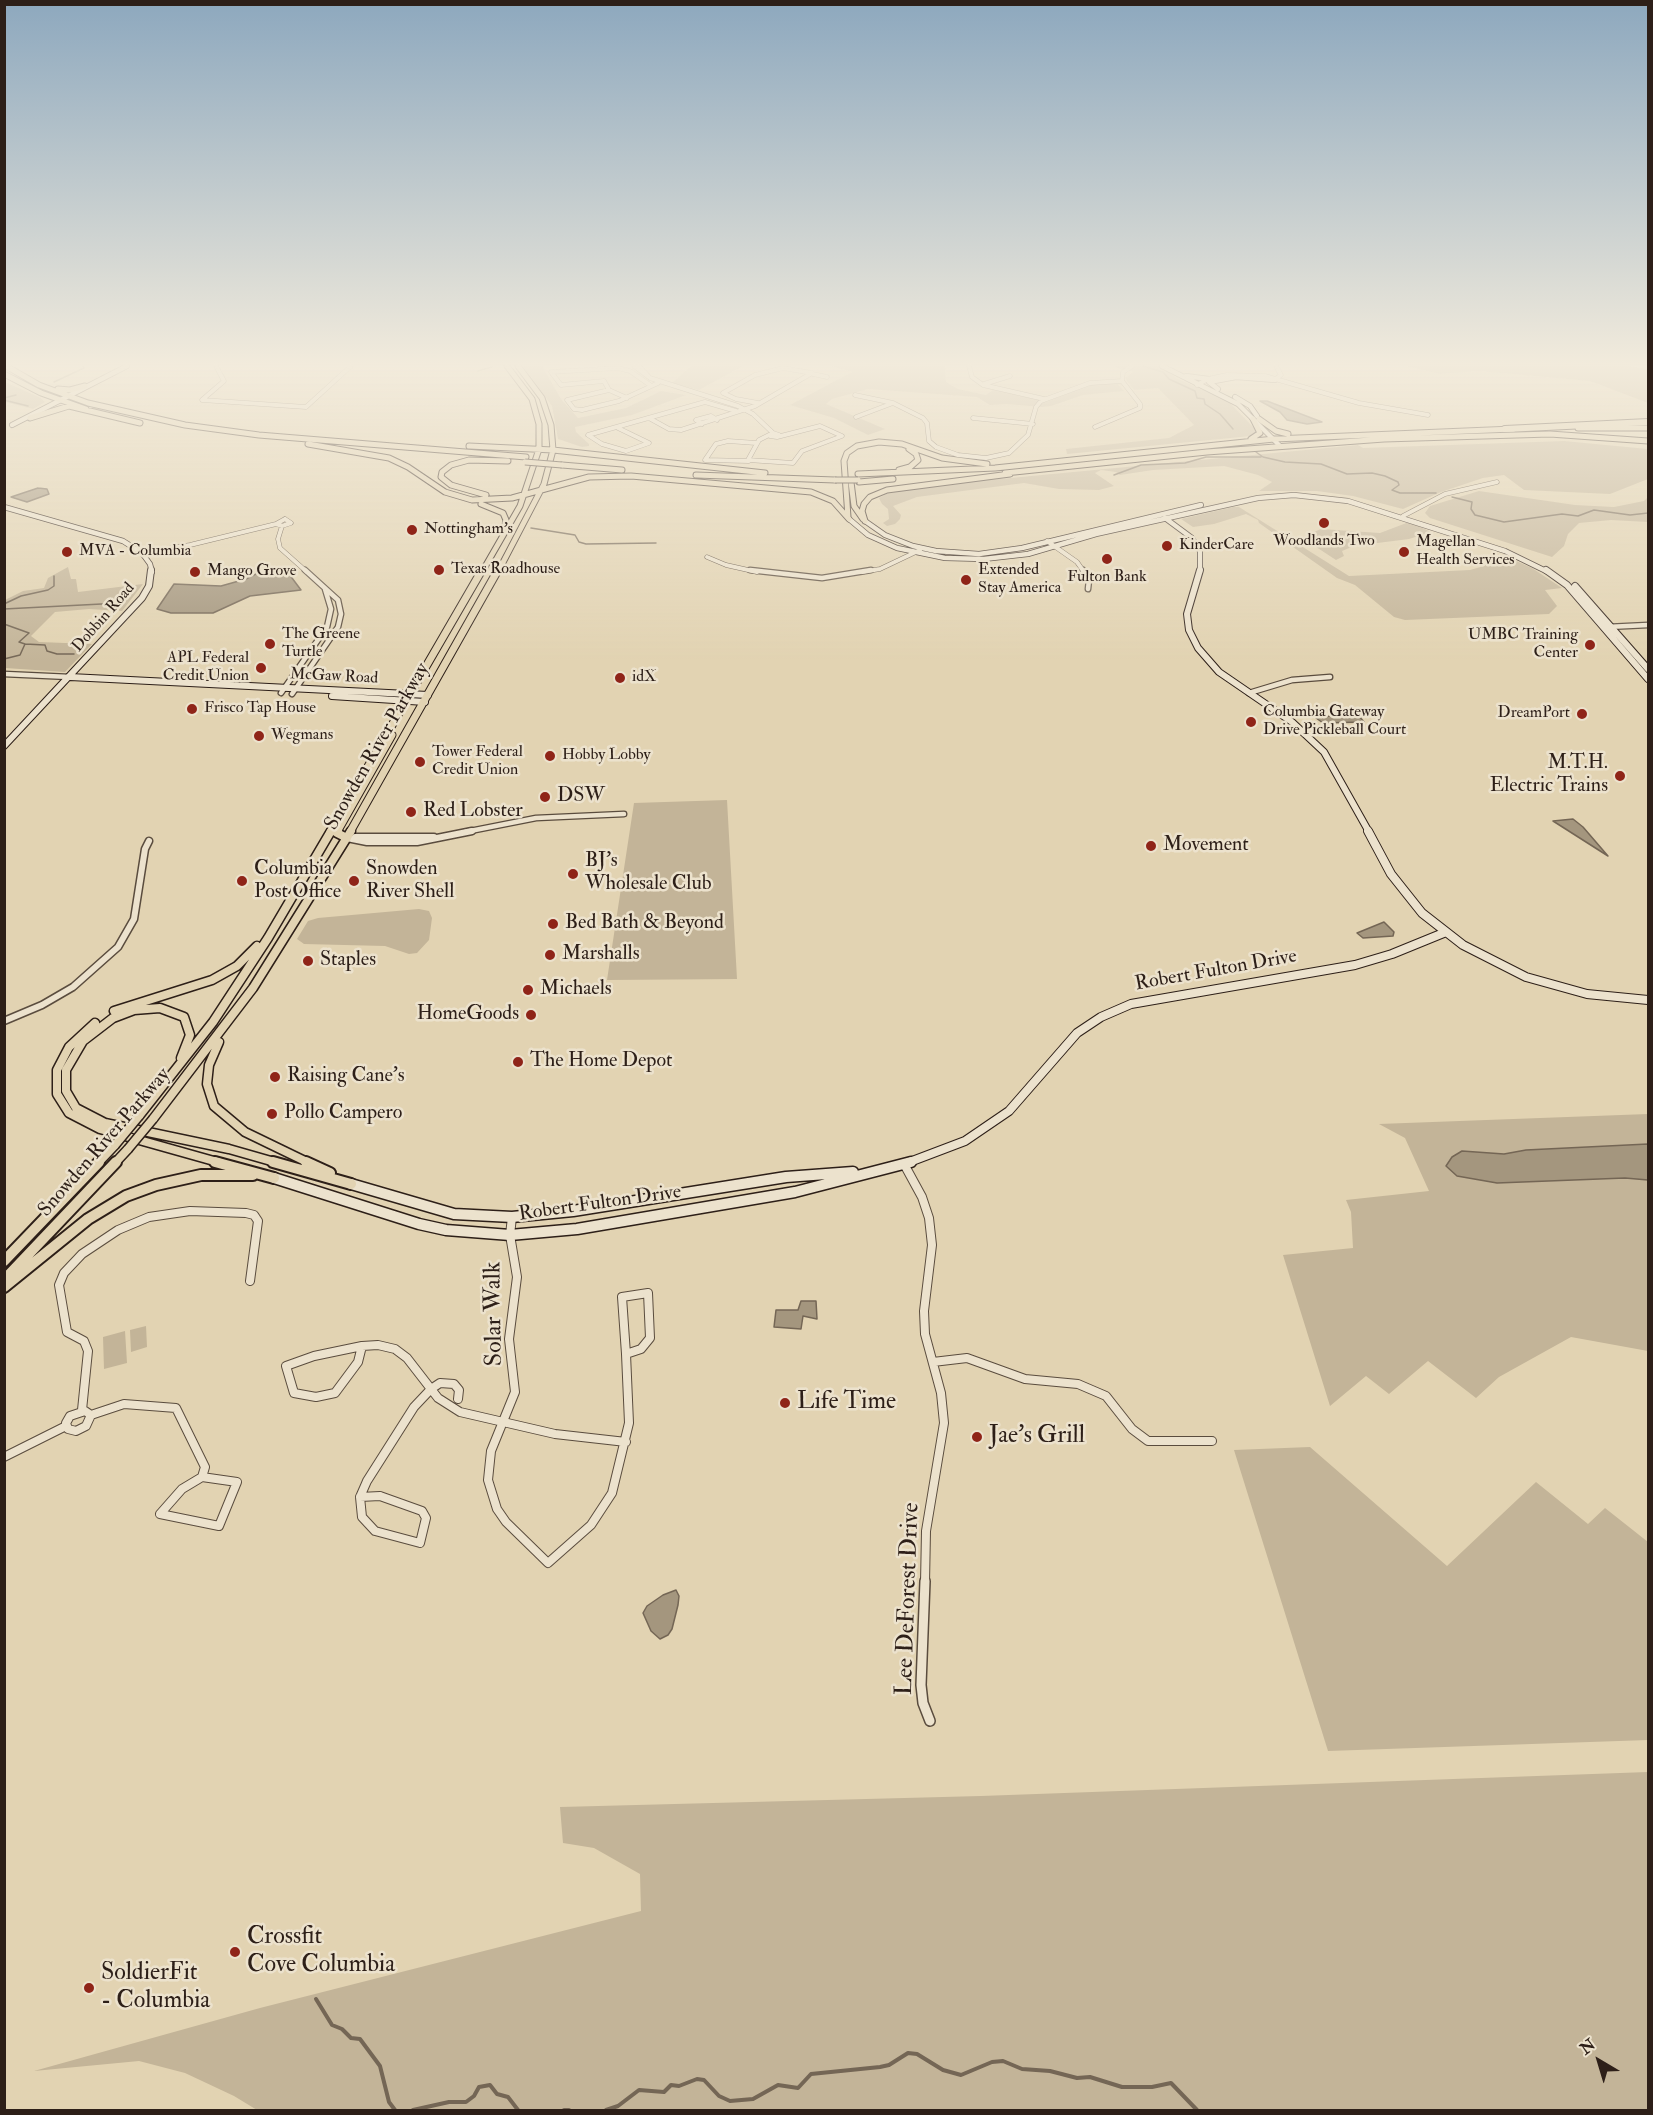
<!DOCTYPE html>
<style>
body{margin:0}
#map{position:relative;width:1653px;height:2115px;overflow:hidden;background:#e2d3b2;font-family:"IM FELL Double Pica",serif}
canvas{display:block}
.frame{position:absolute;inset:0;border:6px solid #2d1f18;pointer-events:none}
.north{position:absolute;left:1569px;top:2031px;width:60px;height:60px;-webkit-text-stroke:4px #ece2cd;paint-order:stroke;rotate:322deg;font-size:16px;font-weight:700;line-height:24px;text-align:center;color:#2d1f18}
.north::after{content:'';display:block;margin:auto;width:21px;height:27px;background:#2d1f18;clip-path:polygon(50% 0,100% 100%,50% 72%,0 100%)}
</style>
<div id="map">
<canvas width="1653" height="2115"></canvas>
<div class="frame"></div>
<div class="north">N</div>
</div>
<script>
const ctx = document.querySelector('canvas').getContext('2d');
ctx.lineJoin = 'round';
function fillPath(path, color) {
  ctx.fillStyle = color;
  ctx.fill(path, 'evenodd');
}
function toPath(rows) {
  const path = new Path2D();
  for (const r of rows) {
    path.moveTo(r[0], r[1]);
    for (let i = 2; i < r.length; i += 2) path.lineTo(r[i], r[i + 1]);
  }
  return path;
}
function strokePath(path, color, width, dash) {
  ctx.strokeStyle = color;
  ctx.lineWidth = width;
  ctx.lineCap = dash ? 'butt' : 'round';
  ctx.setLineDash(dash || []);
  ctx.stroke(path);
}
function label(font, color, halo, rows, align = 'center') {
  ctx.font = font + ' "IM FELL Double Pica",serif';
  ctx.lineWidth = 5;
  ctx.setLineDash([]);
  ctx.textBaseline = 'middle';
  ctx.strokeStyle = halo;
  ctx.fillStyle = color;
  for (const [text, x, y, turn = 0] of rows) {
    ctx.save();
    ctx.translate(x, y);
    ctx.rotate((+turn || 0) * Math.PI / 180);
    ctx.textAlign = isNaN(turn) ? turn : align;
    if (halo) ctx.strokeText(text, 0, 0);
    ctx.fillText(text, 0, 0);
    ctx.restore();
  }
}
fillPath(toPath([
 [523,366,542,366,561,399,578,418,626,408,661,391,686,395,632,415,575,427,576,432,589,444,589,446,582,447,558,439,552,406],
 [691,366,743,366,699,390,672,383],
 [831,366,945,366,946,382,958,389,986,395,993,390,1046,402,1092,384,1116,382,1124,391,1083,395,1051,406,1042,407,1006,404,990,405,977,397,868,389,832,399,826,404,885,429,868,435,834,418,790,405,852,372],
 [1112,366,1160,366,1178,379,1227,400,1257,431,1251,436,1067,454,1066,449,1169,438,1194,425,1158,388,1134,390,1125,378,1133,372],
 [1407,366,1630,366,1648,369,1648,403,1590,381,1479,371,1440,374],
 [5,382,41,398,45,402,33,409,5,402],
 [1564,441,1648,449,1648,479,1610,494,1524,490,1504,475,1483,478,1441,492,1403,509,1353,496,1317,491,1259,491,1272,482,1258,475,1224,466,1153,470,1120,475,1116,472,1101,470,1095,473,1114,486,1099,490,1059,489,1024,483,917,497,893,506,901,515,900,519,895,524,887,526,883,523,889,519,888,509,882,504,879,498,890,492,926,486,1358,445,1363,448],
 [1479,491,1575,505,1614,507,1644,501,1648,497,1648,522,1611,520,1579,523,1568,534,1564,546,1552,557,1430,518,1425,513,1430,506],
 [1233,507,1239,507,1349,576,1470,570,1484,566,1496,557,1505,556,1532,568,1562,588,1545,590,1557,606,1549,614,1405,620,1394,617,1355,585,1337,578,1259,523,1258,520,1246,514,1214,524,1193,527,1181,519],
 [1409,522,1431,532,1409,539,1354,546,1342,551,1344,556,1336,560,1310,543,1314,542,1311,533,1321,529,1380,533],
 [68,567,71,579,76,579,78,592,143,584,122,611,89,609,55,612,31,636,39,642,92,644,65,672,5,668,5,600,23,591,44,588,48,578],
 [727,800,737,979,607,980,634,803],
 [419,909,429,911,432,918,429,940,417,953,409,954,385,946,304,944,297,939,308,921,318,918],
 [1648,1114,1648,1351,1571,1337,1499,1377,1476,1398,1428,1361,1389,1394,1366,1376,1330,1406,1283,1255,1353,1248,1351,1212,1346,1200,1429,1191,1405,1138,1379,1124],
 [146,1326,147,1347,131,1352,130,1330],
 [125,1331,127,1363,104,1369,103,1337],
 [1310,1447,1447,1566,1536,1482,1588,1524,1605,1508,1648,1542,1648,1740,1328,1751,1234,1450],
 [1648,1772,1648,2110,257,2110,234,2096,185,2073,139,2061,34,2071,260,2008,641,1911,640,1874,594,1848,563,1843,560,1807,981,1796]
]), '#c3b498');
const water = toPath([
 [1260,401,1267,401,1322,422,1307,424,1287,420,1280,412,1260,401],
 [38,488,47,489,49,494,27,502,11,497,38,488],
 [268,568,280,569,289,574,301,590,250,596,213,613,171,613,157,609,174,584,221,586,246,579,268,568],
 [1345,714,1359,716,1364,722,1323,723,1316,718,1345,714],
 [1573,819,1583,827,1608,856,1553,821,1573,819],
 [1384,922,1394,932,1393,936,1363,938,1357,933,1384,922],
 [1648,1144,1648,1180,1625,1178,1497,1183,1457,1176,1446,1166,1452,1157,1462,1151,1504,1154,1526,1150,1648,1144],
 [801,1301,816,1301,817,1319,803,1316,801,1329,774,1327,776,1310,798,1310,801,1301],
 [676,1590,679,1596,678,1605,672,1629,668,1635,660,1639,651,1631,643,1613,647,1606,663,1595,676,1590]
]);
fillPath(water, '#a4967e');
strokePath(water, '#746655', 1.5);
strokePath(toPath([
 [1143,366,1163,372,1169,379,1195,391,1197,398,1204,399,1205,404,1220,414,1233,429],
 [478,371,492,367],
 [54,382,84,368,83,366],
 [4,398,16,395],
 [4,400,28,406],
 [1256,452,1263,457,1285,462,1321,464,1347,474,1372,473,1385,476,1398,482,1399,485,1392,490,1400,493,1436,493],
 [1114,475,1141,465,1185,463,1206,457,1261,457],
 [1452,497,1472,502,1471,509,1475,515,1504,522,1562,514,1578,516,1594,510,1630,515,1648,513],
 [531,528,575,535,579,542,586,544,656,543],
 [4,604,21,596,48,590,54,586,54,576],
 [4,609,121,603],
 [4,624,29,633,19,642,25,644,20,655,4,659],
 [25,644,45,645,47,651,57,654,74,654]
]), '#746655', 1.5);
strokePath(toPath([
 [316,1999,332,2025,342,2029,351,2038,360,2039,380,2066,389,2102,395,2110],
 [413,2110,449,2102,466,2102,474,2096,479,2087,490,2085,497,2094,508,2097,518,2110],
 [564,2110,569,2110],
 [606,2110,618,2106,639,2090,664,2092,671,2085,679,2086,697,2079,704,2080,719,2096,730,2101,753,2099,778,2085,798,2088,811,2074,880,2067,889,2065,908,2053,917,2054,943,2070,961,2075,992,2062,1003,2061,1022,2069,1050,2071,1077,2078,1090,2077,1122,2087,1152,2087,1171,2083,1197,2110]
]), '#746655', 4);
const streetFar4 = toPath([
 [216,366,224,381,202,400,306,407,351,366],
 [634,366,650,378,639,366],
 [969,366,972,377,983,385,1044,399],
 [1276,366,1281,375,1277,378],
 [813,374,827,377],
 [650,378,738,406,753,414,773,433],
 [1122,381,1123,372,1132,366],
 [984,384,1010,376],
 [1197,385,1208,379,1227,375,1265,376,1359,403,1428,415],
 [609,390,567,400,574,409,582,410,619,401,658,383],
 [855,395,893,403,923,418,927,423,929,441,936,447,958,455,986,458,1009,453,1028,435,1036,407,1041,401,1090,383,1122,381],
 [627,398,609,390,604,381,561,385,551,372,618,368,630,371,650,385],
 [856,417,893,403],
 [649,418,669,429,681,430,755,406,812,373,783,368,755,375,723,393,736,399,758,403],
 [973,418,1033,424],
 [702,424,696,420,711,416,717,420],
 [1095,427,1140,408,1140,404,1122,381],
 [618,428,649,443,626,451,602,444,588,435,705,402,736,411],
 [770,436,777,437,820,426,842,436,802,451,793,463,748,460,759,440,773,433,779,435],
 [749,461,705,460,716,444,728,441,756,443],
 [1403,516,1445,494,1497,482],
 [285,519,291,523,282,526,276,524,285,519],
 [282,526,278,539,280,548,307,572],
 [1047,541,1077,562,1084,572],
 [142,553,190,545,276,524],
 [707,557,726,565,757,572],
 [862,572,880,569,920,550]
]);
const streetFar3 = toPath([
 [750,570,822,578,871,570],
 [1083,570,1089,580,1088,589],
 [1607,627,1648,625],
 [4,674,70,677],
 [281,693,327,627,331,609,325,589],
 [1249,693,1292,680,1330,677],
 [292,694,338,627,341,614,338,600,305,570],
 [465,832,536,818,624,814]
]);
const streetFar2 = toPath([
 [355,837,434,837],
 [347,838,367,842,417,842,472,831],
 [4,1021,42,1005,73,987,118,947,134,919,145,849,149,841]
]);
const streetFar1 = toPath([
 [904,1164,922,1197,929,1218,932,1245,924,1311,925,1334,941,1393,944,1423,926,1531,925,1583],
 [512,1217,510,1235,517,1277,509,1339,515,1392,491,1451,488,1480,497,1509,506,1522,548,1563,591,1525,612,1493,629,1423,626,1354],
 [648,1293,650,1338,641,1349,626,1354,622,1297,648,1293],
 [362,1346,358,1362,335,1393,316,1397,294,1393,286,1366,314,1356,362,1346],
 [362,1346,378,1345,395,1349,407,1358,438,1398,460,1412,555,1434,626,1442],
 [933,1362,967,1358,1025,1379,1078,1384,1106,1396,1132,1429,1148,1441,1212,1441],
 [82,1410,88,1351,84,1341,67,1332,59,1285,64,1273,82,1254,118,1230,149,1217,190,1211,246,1213,254,1215,258,1221,250,1281],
 [85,1411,91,1415,86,1426,76,1431,68,1429,66,1423,70,1416,85,1411],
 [91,1415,124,1404,176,1408,205,1467,202,1477],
 [4,1457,66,1426],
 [202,1477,237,1482,219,1526,160,1514,182,1489,202,1477],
 [380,1496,422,1511,426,1518,420,1543,375,1531,362,1517,360,1497,380,1496],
 [360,1497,367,1481,414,1407,431,1389,440,1383,454,1384,459,1390,458,1399]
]);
const street = toPath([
 [925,1581,921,1685,923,1703,930,1721]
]);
const secondaryFar3 = toPath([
 [1162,366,1238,404,1280,446],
 [1186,376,1209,379],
 [1218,389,1209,382,1236,377,1275,380],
 [1235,397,1250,406,1257,416],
 [12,425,127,366],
 [4,507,123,541,142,553,150,564,152,572],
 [1165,518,1192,538,1200,551,1200,572],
 [849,519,868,535,897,548,945,558,984,559,1028,554,1096,534,1258,498,1294,495,1348,501,1505,551,1548,572],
 [865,521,885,535,913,546,936,551,979,554,1022,548,1201,505]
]);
const secondaryFar2 = toPath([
 [1200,570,1187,614,1189,630,1198,648,1219,672,1292,722,1324,752,1369,832],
 [1546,570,1567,585,1648,679],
 [1575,586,1648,669],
 [70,677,428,695],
 [332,696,425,702],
 [4,746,142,598,149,586,151,570]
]);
const secondaryFar1 = toPath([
 [1368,831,1391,874,1422,913,1463,945,1526,977,1587,994,1648,1000],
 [907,1163,965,1141,1009,1111,1077,1033,1101,1017,1131,1004,1355,965,1392,954,1446,932]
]);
const secondary = toPath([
 [274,1178,419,1224,446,1230,510,1235,577,1229,795,1192,911,1162],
 [351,1184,454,1214,512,1217,573,1211,786,1177,853,1172]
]);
const primaryFar3 = toPath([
 [6,366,39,385,88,403,185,425,259,435,526,457],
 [4,374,41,393,86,409],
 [58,389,70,390,85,386],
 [30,418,69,406,140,423],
 [1259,419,1276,431,1288,434],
 [1578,428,1648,428],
 [1251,439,1260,433,1253,419],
 [308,444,389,458,408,467,445,492,472,500,512,498,589,477,631,476,811,492,833,501,849,519],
 [469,446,553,450,765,473],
 [562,465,622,470],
 [899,470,910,467,918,460,916,454,909,449],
 [1005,473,1207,452,1384,439,1550,434,1648,441],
 [858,474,995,468,1274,439,1513,429],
 [696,475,835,480],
 [851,482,854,506,863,519],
 [859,482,893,479],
 [486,495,451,485,441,477,442,472,451,465,469,460,508,461],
 [481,504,503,513,506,520,504,531],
 [848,517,844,461,847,453,857,446,879,442,902,444,942,458,987,464],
 [865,521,862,511,864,504,870,497,887,490,1010,474],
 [482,572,520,506,539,449,539,424,532,399,507,366],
 [498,572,544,484,553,450,551,425,542,398,518,366]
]);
const primaryFar2 = toPath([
 [330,832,482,570],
 [337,832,392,735],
 [350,832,498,570]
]);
const primaryFar1 = toPath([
 [338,831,337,833,347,838],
 [114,1011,212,980,237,966,257,946],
 [95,1023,69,1047,57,1070,57,1094,69,1113,100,1129,221,1163],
 [219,1042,209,1065,207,1084,214,1106,245,1132,309,1163],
 [181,1058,190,1035,184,1017,160,1008,134,1010,113,1018,83,1041,66,1070,66,1091,76,1108,105,1123,229,1149,278,1163],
 [139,1116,213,1022,268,938,331,831],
 [153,1119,253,988,351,831],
 [98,1163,115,1145],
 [115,1163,128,1149]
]);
const primary = toPath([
 [215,1162,274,1178],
 [273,1162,351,1184],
 [306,1162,330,1173],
 [4,1261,99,1162],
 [4,1280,116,1162],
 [4,1287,88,1219,126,1196,156,1185,201,1175,253,1175]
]);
const highway = toPath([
 [1505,429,1648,422]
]);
strokePath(streetFar4, '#5a4c3e', 5);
strokePath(streetFar3, '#5a4c3e', 7);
strokePath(streetFar2, '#5a4c3e', 9);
strokePath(streetFar1, '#5a4c3e', 10);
strokePath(street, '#5a4c3e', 12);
strokePath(secondaryFar3, '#2d1f18', 6);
strokePath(secondaryFar2, '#2d1f18', 8);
strokePath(secondaryFar1, '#2d1f18', 10);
strokePath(secondary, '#2d1f18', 13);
strokePath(primaryFar3, '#2d1f18', 7);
strokePath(primaryFar2, '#2d1f18', 9);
strokePath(primaryFar1, '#2d1f18', 11);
strokePath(primary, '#2d1f18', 14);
strokePath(highway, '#2d1f18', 8);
strokePath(streetFar4, '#ece2cd', 4);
strokePath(streetFar3, '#ece2cd', 4.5);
strokePath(streetFar2, '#ece2cd', 6);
strokePath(streetFar1, '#ece2cd', 8);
strokePath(street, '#ece2cd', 9);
strokePath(secondaryFar3, '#ece2cd', 4.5);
strokePath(secondaryFar2, '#ece2cd', 6);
strokePath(secondaryFar1, '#ece2cd', 8);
strokePath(secondary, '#ece2cd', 10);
strokePath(primaryFar3, '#e2d3b2', 5);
strokePath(primaryFar2, '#e2d3b2', 7);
strokePath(primaryFar1, '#e2d3b2', 8);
strokePath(primary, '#e2d3b2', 10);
strokePath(highway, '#e2d3b2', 6);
const primaryBridgeFar1 = toPath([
 [525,462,562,465],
 [835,480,858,480]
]);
const primaryBridge = toPath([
 [115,1145,139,1116],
 [128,1149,153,1119]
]);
strokePath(primaryBridgeFar1, '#2d1f18', 7, []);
strokePath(primaryBridge, '#2d1f18', 11, []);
strokePath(primaryBridgeFar1, '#e2d3b2', 5);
strokePath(primaryBridge, '#e2d3b2', 8);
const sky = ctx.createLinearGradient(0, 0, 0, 662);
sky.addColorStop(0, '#8da8be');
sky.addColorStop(0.55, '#f2ebdc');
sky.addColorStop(1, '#f2ebdc00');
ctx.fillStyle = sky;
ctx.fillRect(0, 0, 1653, 662);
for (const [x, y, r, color] of [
 [1324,523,6,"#8f2418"],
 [412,530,6,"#8f2418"],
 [1167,546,6,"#8f2418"],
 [67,552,6,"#8f2418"],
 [1404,552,6,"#8f2418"],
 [1107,559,6,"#8f2418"],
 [439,570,6,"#8f2418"],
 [195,572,6,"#8f2418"],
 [966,580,6,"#8f2418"],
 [270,644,6,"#8f2418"],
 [1590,645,6,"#8f2418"],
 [261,668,6,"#8f2418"],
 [620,678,6,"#8f2418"],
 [192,709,6,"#8f2418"],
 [1582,714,6,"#8f2418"],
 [1251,722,6,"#8f2418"],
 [259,736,6,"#8f2418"],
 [550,756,6,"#8f2418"],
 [420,762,6,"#8f2418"],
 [1620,776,6,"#8f2418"],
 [545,797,6,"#8f2418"],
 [411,812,6,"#8f2418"],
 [1151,846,6,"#8f2418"],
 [573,874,6,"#8f2418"],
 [242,881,6,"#8f2418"],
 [354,881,6,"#8f2418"],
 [553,924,6,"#8f2418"],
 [550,955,6,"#8f2418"],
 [308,961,6,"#8f2418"],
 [528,990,6,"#8f2418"],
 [531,1015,6,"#8f2418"],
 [518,1062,6,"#8f2418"],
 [275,1077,6,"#8f2418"],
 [272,1114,6,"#8f2418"],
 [785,1403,6,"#8f2418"],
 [977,1437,6,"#8f2418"],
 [235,1952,6,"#8f2418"],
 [89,1988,6,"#8f2418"]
]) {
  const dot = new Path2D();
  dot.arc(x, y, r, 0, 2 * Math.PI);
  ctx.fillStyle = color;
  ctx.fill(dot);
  strokePath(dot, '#ece2cd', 2);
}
label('16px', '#2d1f18', '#ece2cd', [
 ["Nottingham's",424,530],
 ["Woodlands Two",1324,542,"center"],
 ["Magellan",1416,543],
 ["Health Services",1416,561],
 ["KinderCare",1179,546],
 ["MVA - Columbia",79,552],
 ["Texas Roadhouse",451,570],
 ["Extended",978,571],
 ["Stay America",978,589],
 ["Mango Grove",207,572],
 ["Fulton Bank",1107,578,"center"],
 ["The Greene",282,635],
 ["Turtle",282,653],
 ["UMBC Training",1578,636,"right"],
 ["Center",1578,654,"right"],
 ["APL Federal",249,659,"right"],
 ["Credit Union",249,677,"right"],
 ["idX",632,678],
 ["Frisco Tap House",204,709],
 ["Columbia Gateway",1263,713],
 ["Drive Pickleball Court",1263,731],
 ["DreamPort",1570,714,"right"],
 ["Wegmans",271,736],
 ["Tower Federal",432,753],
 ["Credit Union",432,771],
 ["Hobby Lobby",562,756]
], 'left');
label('16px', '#2d1f18', '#ece2cd', [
 ["Dobbin Road",104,618,-49],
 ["McGaw Road",334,677,3]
]);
label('20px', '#2d1f18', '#ece2cd', [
 ["Snowden River Parkway",378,747,-60],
 ["Robert Fulton Drive",1216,971,-10],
 ["Snowden River Parkway",105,1143,-49],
 ["Robert Fulton Drive",600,1204,-8]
]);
label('20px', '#2d1f18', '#ece2cd', [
 ["M.T.H.",1608,764,"right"],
 ["Electric Trains",1608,787,"right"],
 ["DSW",557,797],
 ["Red Lobster",423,812],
 ["Movement",1163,846],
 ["BJ's",585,862],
 ["Wholesale Club",585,885],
 ["Columbia",254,870],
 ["Post Office",254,893],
 ["Snowden",366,870],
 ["River Shell",366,893],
 ["Bed Bath & Beyond",565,924],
 ["Marshalls",562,955],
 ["Staples",320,961],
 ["Michaels",540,990],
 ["HomeGoods",519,1015,"right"],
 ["The Home Depot",530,1062],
 ["Raising Cane's",287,1077],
 ["Pollo Campero",284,1114]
], 'left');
label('24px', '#2d1f18', '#ece2cd', [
 ["Solar Walk",495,1314,-91],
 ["Lee DeForest Drive",909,1599,-88]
]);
label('24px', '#2d1f18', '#ece2cd', [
 ["Life Time",797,1403],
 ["Jae's Grill",989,1437],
 ["Crossfit",247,1938],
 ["Cove Columbia",247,1966],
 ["SoldierFit",101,1974],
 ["- Columbia",101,2002]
], 'left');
</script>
